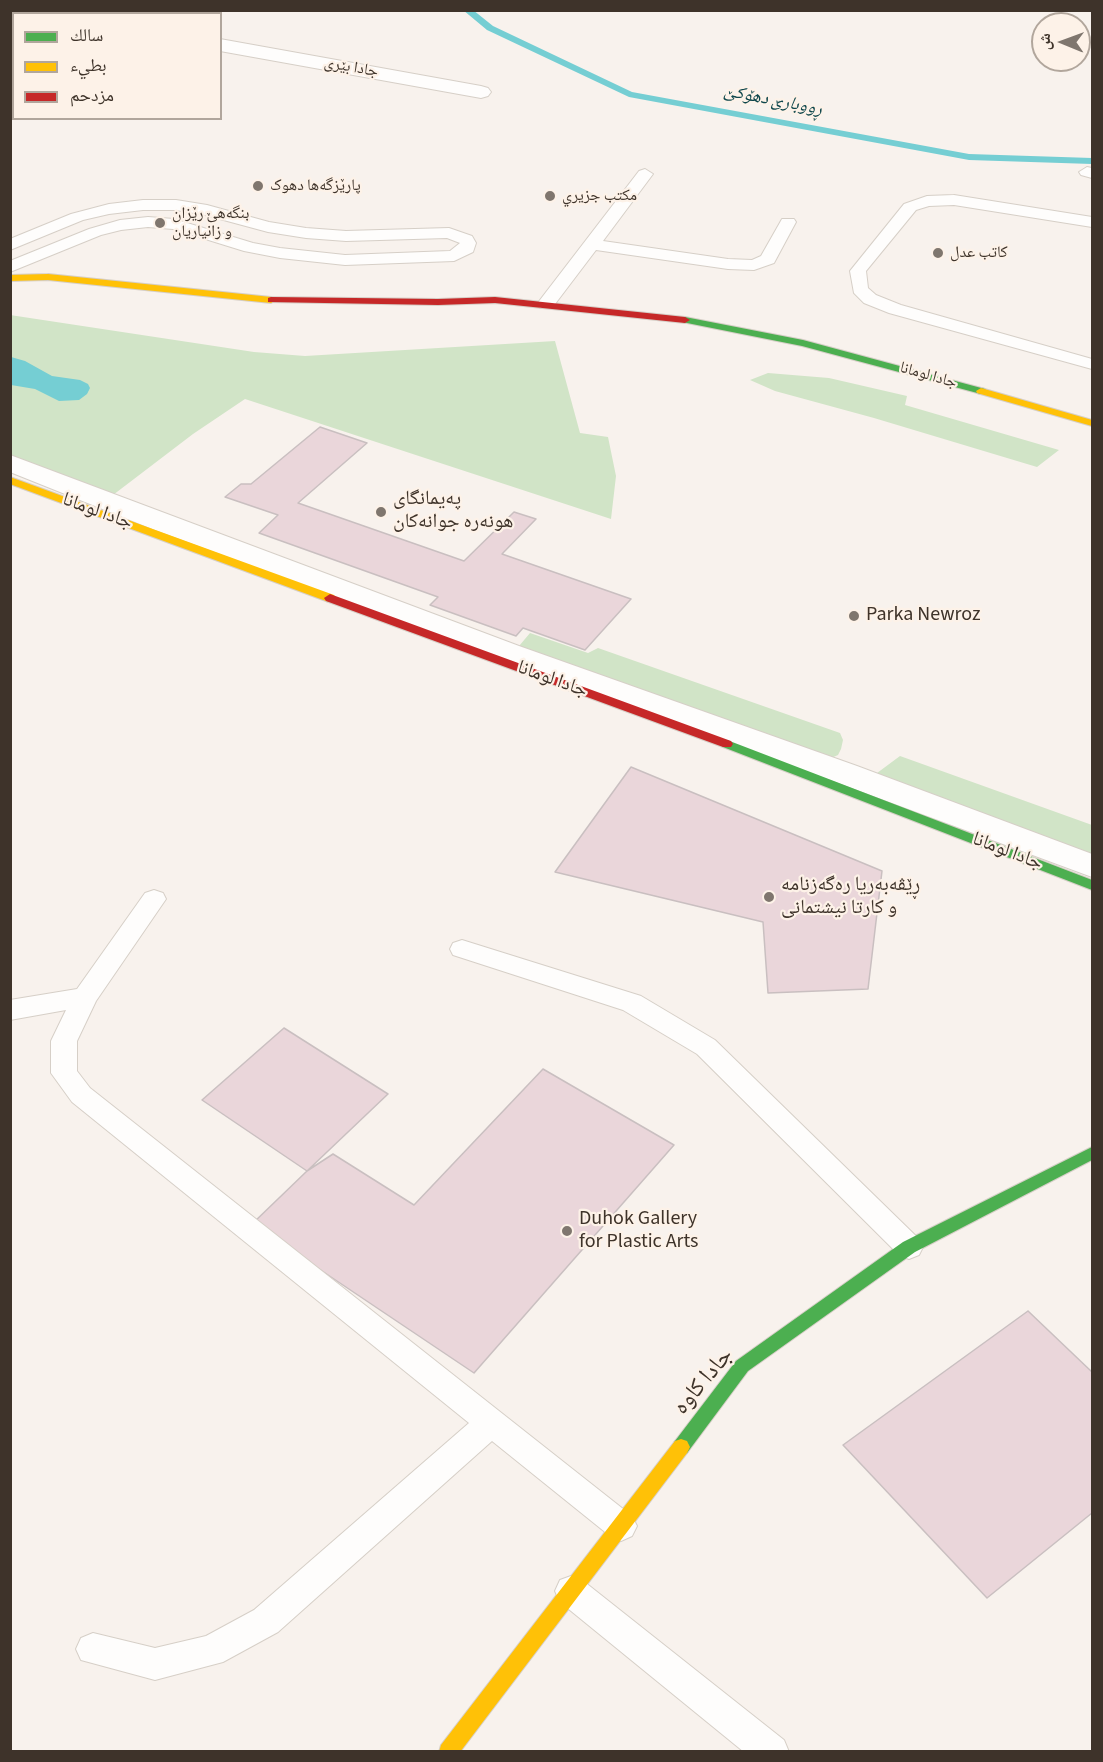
<!DOCTYPE html>
<meta charset="utf-8">
<style>
body{margin:0}
#map{position:relative;width:1103px;height:1762px;overflow:hidden;background:#f8f2ed;font-family:"Source Sans 3","Noto Naskh Arabic",sans-serif}
canvas{display:block}
.frame{position:absolute;inset:0;border:12px solid #3e332a;pointer-events:none}
.legend{position:absolute;left:12px;top:12px;width:210px;height:108px;box-sizing:border-box;background:#fdf2e8;border:2px solid #b1a69c;margin:0;padding:8px 10px;list-style:none;font-size:18px;color:#3e332a}
.legend li{display:flex;align-items:center;gap:12px;height:30px}
.legend b{width:30px;border:2px solid #b1a69c}
.north{position:absolute;left:1031px;top:12px;width:60px;height:60px;box-sizing:border-box;background:#fdf2e8;border:2px solid #b1a69c;border-radius:50%;rotate:271deg;font-size:16px;font-weight:700;line-height:24px;text-align:center;color:#3e332a}
.north::after{content:'';display:block;margin:auto;width:21px;height:27px;background:#7f766e;clip-path:polygon(50% 0,100% 100%,50% 72%,0 100%)}
</style>
<div id="map">
<canvas width="1103" height="1762"></canvas>
<div class="frame"></div>
<ul class="legend">
<li><b style="height:8px;background:#4caf50"></b>سالك</li>
<li><b style="height:8px;background:#ffc107"></b>بطيء</li>
<li><b style="height:8px;background:#c62828"></b>مزدحم</li>
</ul>
<div class="north">ش</div>
</div>
<script>
const ctx = document.querySelector('canvas').getContext('2d');
ctx.lineJoin = 'round';
function fillPath(path, color) {
  ctx.fillStyle = color;
  ctx.fill(path, 'evenodd');
}
function toPath(rows) {
  const path = new Path2D();
  for (const r of rows) {
    path.moveTo(r[0], r[1]);
    for (let i = 2; i < r.length; i += 2) path.lineTo(r[i], r[i + 1]);
  }
  return path;
}
function strokePath(path, color, width, dash) {
  ctx.strokeStyle = color;
  ctx.lineWidth = width;
  ctx.lineCap = dash ? 'butt' : 'round';
  ctx.setLineDash(dash || []);
  ctx.stroke(path);
}
function label(font, color, halo, rows, align = 'center') {
  ctx.font = font + ' "Source Sans 3","Noto Naskh Arabic",sans-serif';
  ctx.lineWidth = 4.5;
  ctx.setLineDash([]);
  ctx.textBaseline = 'middle';
  ctx.strokeStyle = halo;
  ctx.fillStyle = color;
  for (const [text, x, y, turn = 0] of rows) {
    ctx.save();
    ctx.translate(x, y);
    ctx.rotate((+turn || 0) * Math.PI / 180);
    ctx.textAlign = isNaN(turn) ? turn : align;
    if (halo) ctx.strokeText(text, 0, 0);
    ctx.fillText(text, 0, 0);
    ctx.restore();
  }
}
fillPath(toPath([
 [10,315,254,352,305,356,555,341,580,433,608,437,616,476,611,519,245,399,193,434,113,495,11,459],
 [768,373,829,378,907,396,905,405,1059,450,1037,467,874,418,775,391,750,380],
 [530,633,588,653,598,648,840,733,843,740,841,749,838,755,829,759,514,652],
 [900,756,1092,825,1092,861,873,776]
]), '#d1e4c7');
fillPath(toPath([
 [11,357,25,361,52,376,80,380,88,384,90,388,87,394,79,400,59,401,35,389,11,385]
]), '#75ced3');
fillPath(toPath([
 [73,10,84,10,81,14,70,14,73,10],
 [463,10,473,10,493,26,632,92,969,154,1092,158,1092,164,969,160,629,97,487,30,463,10],
 [10,30,14,30,14,35,10,35,10,30]
]), '#75ced3');
const building = toPath([
 [320,427,367,443,298,503,464,561,514,512,536,519,502,554,631,599,585,650,523,628,516,636,430,605,438,597,259,533,278,515,225,497,241,484,251,484,320,427],
 [631,767,882,871,868,989,768,993,763,922,555,872,631,767],
 [284,1028,388,1094,307,1171,202,1100,284,1028],
 [543,1069,674,1145,474,1373,252,1224,307,1171,333,1154,414,1205,543,1069],
 [1028,1311,1092,1372,1092,1513,987,1598,843,1445,1028,1311]
]);
fillPath(building, '#ead6da');
strokePath(building, '#c9bfc0', 1.5);
const lane = toPath([
 [1087,167,1092,168,1092,178,1081,175,1079,172,1087,167],
 [645,169,653,174,603,241,728,259,752,260,761,256,782,219,794,219,796,222,774,263,754,270,728,269,596,250,552,308,540,308,537,304,540,300,639,171,645,169],
 [954,195,1092,217,1092,227,954,205,929,206,916,210,866,271,868,288,876,295,901,305,1092,359,1092,369,889,313,864,303,854,293,850,271,904,204,927,196,954,195],
 [143,200,176,200,207,205,269,222,306,228,346,231,449,228,472,236,476,243,473,252,454,261,345,265,280,258,244,251,173,229,148,227,121,230,101,235,10,272,10,261,89,229,120,220,148,217,174,219,253,243,280,248,345,255,450,251,460,243,447,238,346,241,306,238,268,232,205,215,176,210,143,210,109,214,83,220,10,250,10,239,71,214,109,204,143,200],
 [154,890,163,893,166,899,96,1001,77,1041,77,1071,90,1088,632,1516,637,1526,632,1536,621,1541,610,1536,492,1441,278,1632,223,1662,155,1680,81,1660,76,1649,81,1638,93,1633,155,1648,206,1636,254,1610,469,1423,72,1102,51,1073,51,1041,66,1010,10,1020,10,1000,77,989,145,893,154,890],
 [462,940,641,996,715,1040,919,1239,923,1247,919,1255,909,1259,899,1255,697,1054,623,1010,453,955,450,949,453,943,462,940],
 [571,1576,582,1580,784,1740,789,1752,744,1752,560,1602,555,1591,560,1580,571,1576]
]);
const street = toPath([
 [220,39,481,86,488,88,491,92,488,96,481,98,220,51,220,39],
 [14,60,14,72,10,73,10,61,14,60],
 [10,455,519,646,857,766,1092,854,1092,877,155,530,10,472,10,455]
]);
const fast = toPath([
 [685,317,803,340,985,389,986,391,981,394,802,346,682,322,682,318,685,317],
 [727,740,1092,880,1092,890,723,747,721,744,723,741,727,740],
 [1092,1147,1092,1160,915,1252,748,1371,687,1453,681,1455,675,1453,672,1447,675,1441,736,1361,903,1242,1092,1147]
]);
const slow = toPath([
 [48,274,271,297,276,300,271,303,48,280,10,281,10,275,48,274],
 [981,388,1092,420,1092,426,977,393,976,391,981,388],
 [10,477,334,595,336,598,330,602,326,601,10,484,10,477],
 [681,1439,687,1441,690,1447,687,1453,460,1752,439,1752,441,1745,675,1441,681,1439]
]);
const jam = toPath([
 [271,297,438,299,495,297,685,317,690,320,685,323,495,303,438,305,268,302,268,298,271,297],
 [330,594,731,741,733,744,731,747,723,747,326,601,324,598,330,594]
]);
strokePath(lane, '#d6cfc7', 2);
strokePath(street, '#d6cfc7', 2);
strokePath(fast, '#d6cfc7', 2);
strokePath(slow, '#d6cfc7', 2);
strokePath(jam, '#d6cfc7', 2);
fillPath(lane, '#fefdfc');
fillPath(street, '#fefdfc');
fillPath(fast, '#4caf50');
fillPath(slow, '#ffc107');
fillPath(jam, '#c62828');
for (const [x, y, r, color] of [
 [258,186,6,"#7f766e"],
 [550,196,6,"#7f766e"],
 [160,223,6,"#7f766e"],
 [938,253,6,"#7f766e"],
 [381,512,6,"#7f766e"],
 [854,616,6,"#7f766e"],
 [769,897,6,"#7f766e"],
 [567,1231,6,"#7f766e"]
]) {
  const dot = new Path2D();
  dot.arc(x, y, r, 0, 2 * Math.PI);
  ctx.fillStyle = color;
  ctx.fill(dot);
  strokePath(dot, '#fdf2e8', 2);
}
label('16px', '#3e332a', '#fdf2e8', [
 ["جادا بێری",351,68,10],
 ["جادا لومانا",928,376,16]
]);
label('16px', '#3e332a', '#fdf2e8', [
 ["پارێزگەها دهوک",270,186],
 ["مكتب جزيري",562,196],
 ["بنگەهێ رێزان",172,214],
 ["و زانیاریان",172,232],
 ["كاتب عدل",950,253]
], 'left');
label('italic 18px', '#0e464b', '#fdf2e8', [
 ["ڕووبارێ دهۆكێ",773,101,11]
]);
label('20px', '#3e332a', '#fdf2e8', [
 ["پەیمانگای",393,500],
 ["هونەرە جوانەکان",393,523],
 ["Parka Newroz",866,616],
 ["ڕێڤەبەریا رەگەزنامە",781,886],
 ["و کارتا نیشتمانی",781,909],
 ["Duhok Gallery",579,1220],
 ["for Plastic Arts",579,1243]
], 'left');
label('20px', '#3e332a', '#fdf2e8', [
 ["جادا لومانا",97,512,20],
 ["جادا لومانا",552,680,20],
 ["جادا لومانا",1007,852,21]
]);
label('24px', '#3e332a', '#fdf2e8', [
 ["جادا کاوه",704,1382,-50]
]);
</script>
